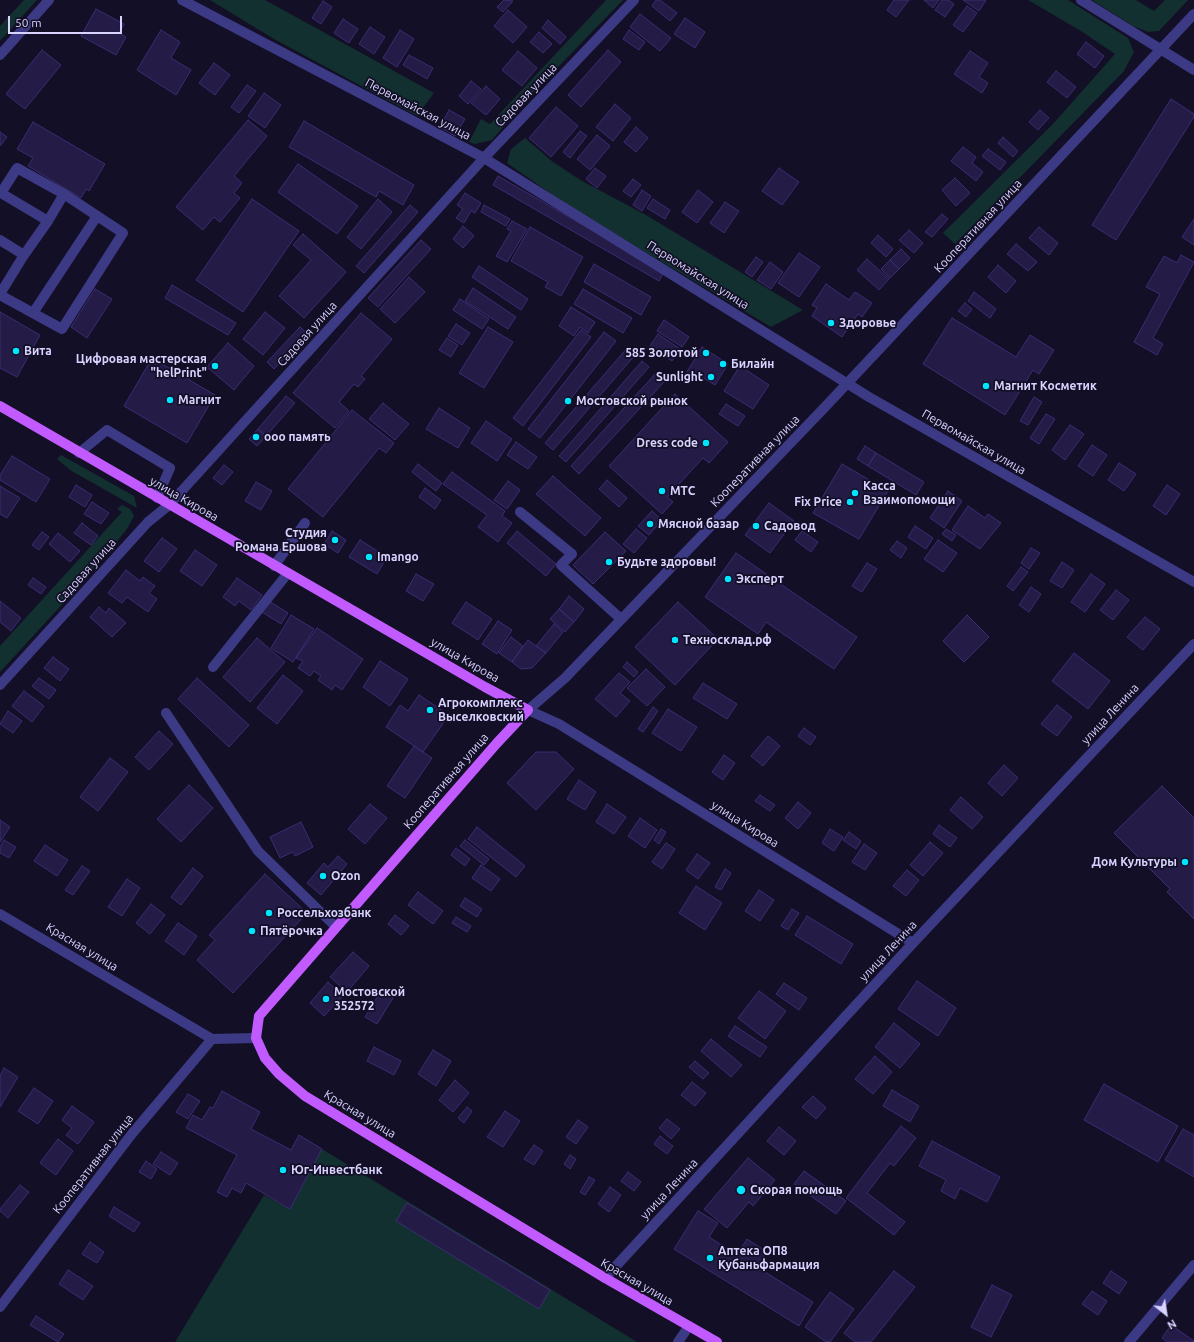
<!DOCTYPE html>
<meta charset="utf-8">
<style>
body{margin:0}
#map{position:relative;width:1194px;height:1342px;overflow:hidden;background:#130f26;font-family:Ubuntu,sans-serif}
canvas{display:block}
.north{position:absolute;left:1146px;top:1294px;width:40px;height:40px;-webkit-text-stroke:3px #130f26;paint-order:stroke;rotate:150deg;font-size:11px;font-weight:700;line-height:16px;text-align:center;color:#d9d4ff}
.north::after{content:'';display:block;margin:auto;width:14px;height:18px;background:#d9d4ff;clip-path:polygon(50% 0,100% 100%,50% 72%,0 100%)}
.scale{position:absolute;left:8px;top:16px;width:114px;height:18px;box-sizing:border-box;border:2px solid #d9d4ff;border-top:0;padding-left:5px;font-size:12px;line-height:14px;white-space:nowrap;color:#d9d4ff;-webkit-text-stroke:3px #130f26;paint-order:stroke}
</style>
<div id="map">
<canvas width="1194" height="1342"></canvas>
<div class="north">N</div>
<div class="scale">50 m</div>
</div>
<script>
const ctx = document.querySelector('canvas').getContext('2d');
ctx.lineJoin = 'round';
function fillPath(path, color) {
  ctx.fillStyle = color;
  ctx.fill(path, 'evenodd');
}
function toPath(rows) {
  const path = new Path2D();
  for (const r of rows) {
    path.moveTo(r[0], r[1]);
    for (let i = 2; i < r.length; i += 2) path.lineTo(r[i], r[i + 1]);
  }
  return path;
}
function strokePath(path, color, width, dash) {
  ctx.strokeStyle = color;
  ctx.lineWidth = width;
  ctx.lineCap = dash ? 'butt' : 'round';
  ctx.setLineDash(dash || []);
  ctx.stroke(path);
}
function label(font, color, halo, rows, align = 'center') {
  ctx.font = font + ' Ubuntu,sans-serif';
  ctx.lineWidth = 3.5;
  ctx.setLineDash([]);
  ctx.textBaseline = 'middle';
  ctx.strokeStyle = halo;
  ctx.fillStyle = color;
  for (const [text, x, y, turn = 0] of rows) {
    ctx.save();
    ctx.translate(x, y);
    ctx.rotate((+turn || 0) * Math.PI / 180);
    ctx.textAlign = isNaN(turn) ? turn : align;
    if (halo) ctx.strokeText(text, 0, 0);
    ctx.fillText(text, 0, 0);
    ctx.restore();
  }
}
fillPath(toPath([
 [24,0,37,0,0,41,0,26],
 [210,0,265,0,434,93,417,116,274,39],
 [606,0,623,0,526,100,492,140,475,144,469,142,481,119,490,124],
 [1028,0,1068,0,1128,38,1134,52,1124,71,955,244,943,233,1053,124,1115,54,1081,31],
 [1092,0,1136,0,1154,11,1165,0,1188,0,1159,31,1148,32,1133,26],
 [525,138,553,162,582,181,646,215,803,310,771,327,570,207,507,163,511,149],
 [61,455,134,496,137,508,70,470,57,459],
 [122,505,130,509,134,516,127,529,80,585,0,672,0,646,122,512,117,509],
 [322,1149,637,1342,175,1342,264,1195,290,1209]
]), '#12302f');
const building = toPath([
 [504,0,513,1,503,12,497,7,504,0],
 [656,0,660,0,677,13,670,21,652,6,656,0],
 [894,0,909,0,896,17,887,10,894,0],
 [924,0,939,0,933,8,924,0],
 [942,0,948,0,954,4,945,17,935,10,942,0],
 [963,0,986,0,979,11,963,0],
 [323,1,332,7,321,24,312,18,323,1],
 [967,6,977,13,963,32,953,25,967,6],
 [96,9,124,24,119,33,126,37,116,55,81,36,96,9],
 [508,10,527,27,513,43,494,26,508,10],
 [640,14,671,38,660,51,630,27,640,14],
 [685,18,705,32,695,48,674,34,685,18],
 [343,19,358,29,349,43,334,33,343,19],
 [548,20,566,37,560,44,542,28,548,20],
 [370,27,385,37,374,54,359,44,370,27],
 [161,30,180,42,171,58,191,70,176,95,137,70,161,30],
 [400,30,414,39,397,67,383,58,400,30],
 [629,30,645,42,639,50,623,39,629,30],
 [539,32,552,44,543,53,530,42,539,32],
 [1086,42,1104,56,1095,68,1077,54,1086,42],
 [42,50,61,65,25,109,6,94,42,50],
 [608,50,621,62,581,107,568,95,608,50],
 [518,51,537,68,522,86,502,70,518,51],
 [970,51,988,63,979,77,988,83,982,93,954,74,970,51],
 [409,55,433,68,427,79,403,65,409,55],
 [214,63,230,75,215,95,199,83,214,63],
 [1056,71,1076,87,1067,98,1047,82,1056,71],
 [471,81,481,89,468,104,459,96,471,81],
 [247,85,256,91,239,113,231,107,247,85],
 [486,86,500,99,486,115,471,103,486,86],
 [264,93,281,105,265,128,248,116,264,93],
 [1171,99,1194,114,1194,117,1116,240,1092,225,1171,99],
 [615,104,631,118,613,141,596,127,615,104],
 [556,107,578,126,551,157,529,138,556,107],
 [449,110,465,119,455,136,440,127,449,110],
 [1040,110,1049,118,1038,130,1029,122,1040,110],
 [248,120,267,136,234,176,242,183,234,193,240,198,220,222,214,217,203,230,176,207,248,120],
 [304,121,414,185,403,205,379,191,376,197,289,147,304,121],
 [33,122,105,164,89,191,86,189,81,198,28,166,33,158,17,149,33,122],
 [636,127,648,138,636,152,624,142,636,127],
 [580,131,587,136,570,158,563,152,580,131],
 [0,132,7,137,0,146,0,132],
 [597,135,610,146,590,170,577,159,597,135],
 [1003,137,1018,151,1013,157,998,143,1003,137],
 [963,147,976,157,972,163,983,172,976,181,951,161,963,147],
 [988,149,1006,162,1000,170,982,156,988,149],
 [298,164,358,206,337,234,278,192,298,164],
 [595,168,606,176,597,188,586,179,595,168],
 [779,168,799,182,782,205,762,191,779,168],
 [498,176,664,272,659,281,493,185,498,176],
 [955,178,970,193,956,206,942,190,955,178],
 [633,179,641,185,631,197,623,191,633,179],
 [642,190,651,196,642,211,633,205,642,190],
 [698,190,713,202,697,223,682,212,698,190],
 [465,193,481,203,475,213,471,211,464,223,456,218,463,209,457,205,465,193],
 [252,199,299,231,243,312,196,280,252,199],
 [378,199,392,212,361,249,347,237,378,199],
 [653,199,670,210,665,219,647,208,653,199],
 [725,202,739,211,724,233,710,223,725,202],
 [410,205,418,212,364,273,356,266,410,205],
 [484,205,510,219,506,226,481,212,484,205],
 [942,214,948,219,932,237,925,232,942,214],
 [1194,219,1194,245,1182,237,1194,219],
 [512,221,527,229,507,262,496,256,511,231,507,229,512,221],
 [463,226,474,236,463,248,453,239,463,226],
 [530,227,583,257,561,296,545,287,548,282,511,261,530,227],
 [1039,227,1058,243,1049,255,1029,238,1039,227],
 [909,230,923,243,914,253,899,240,909,230],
 [303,234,346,272,304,318,279,296,311,260,293,245,303,234],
 [878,235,893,249,886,257,871,243,878,235],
 [421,240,431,249,378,307,368,298,421,240],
 [1016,244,1037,262,1028,271,1007,254,1016,244],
 [901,249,910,258,899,269,890,260,901,249],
 [799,253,820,267,799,297,778,283,799,253],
 [1181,255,1194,262,1153,338,1163,344,1157,355,1134,342,1160,294,1146,287,1164,256,1177,263,1181,255],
 [756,257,763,262,752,277,745,272,756,257],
 [867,259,889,279,879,290,857,270,867,259],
 [890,260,899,269,890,278,881,269,890,260],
 [770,262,783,272,771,289,757,280,770,262],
 [594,264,651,297,641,315,584,282,594,264],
 [998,265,1016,281,1006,293,988,277,998,265],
 [479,266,528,299,521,310,472,277,479,266],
 [409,277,425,292,395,323,380,309,409,277],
 [826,284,849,300,855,292,872,303,862,317,858,314,842,337,812,316,817,308,812,305,826,284],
 [172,285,236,323,228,335,165,298,172,285],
 [473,288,516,317,508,329,465,301,473,288],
 [95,289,112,299,87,338,71,327,95,289],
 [583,289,632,318,623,333,574,304,583,289],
 [974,292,996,309,990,318,968,301,974,292],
 [460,299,489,319,482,329,453,310,460,299],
 [965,303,972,309,966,317,958,311,965,303],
 [571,307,595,322,588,333,580,327,574,336,559,326,571,307],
 [0,312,40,335,17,377,0,368,0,312],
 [265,312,285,328,263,355,243,339,265,312],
 [361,313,392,339,361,376,365,379,358,387,354,384,339,402,349,411,335,428,293,393,361,313],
 [952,318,1016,357,1030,335,1054,350,1039,374,1033,370,1005,415,923,364,952,318],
 [664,320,689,337,682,347,657,331,664,320],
 [456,324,470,333,462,345,448,336,456,324],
 [300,327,308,334,274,369,267,362,300,327],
 [488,327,513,342,484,388,459,373,488,327],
 [581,330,591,337,523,426,513,418,581,330],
 [604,332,616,341,540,438,528,429,604,332],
 [658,334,680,349,672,361,650,346,658,334],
 [447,338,458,345,451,357,439,350,447,338],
 [228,343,254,366,234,390,207,367,228,343],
 [628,347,636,354,553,450,545,443,628,347],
 [702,347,728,364,715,385,700,376,697,382,685,375,702,347],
 [152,358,215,395,187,443,124,406,152,358],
 [642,361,649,367,566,462,559,456,642,361],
 [740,366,769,385,753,409,724,391,740,366],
 [656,373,665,381,579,474,571,466,656,373],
 [675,394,728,442,709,463,703,458,667,497,673,502,662,514,609,466,675,394],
 [286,396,295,403,266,436,258,429,286,396],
 [1034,397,1042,402,1028,425,1020,421,1034,397],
 [383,403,409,424,395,440,369,419,383,403],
 [726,404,745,416,738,426,719,414,726,404],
 [439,408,470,428,458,448,426,429,439,408],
 [352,410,394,443,386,453,379,448,323,517,288,489,352,410],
 [1046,414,1055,419,1039,444,1030,438,1046,414],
 [486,421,512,439,497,461,471,443,486,421],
 [1070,425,1084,434,1065,460,1052,450,1070,425],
 [258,429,266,436,257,446,249,439,258,429],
 [516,442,537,457,528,469,507,455,516,442],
 [1092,445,1107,455,1093,476,1078,466,1092,445],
 [865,446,876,453,868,466,857,459,865,446],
 [876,453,924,482,916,495,868,466,876,453],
 [12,456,50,479,36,502,0,480,0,475,12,456],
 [1119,463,1136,474,1124,491,1108,480,1119,463],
 [418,464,442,483,436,491,412,472,418,464],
 [842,464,888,491,859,539,813,513,842,464],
 [224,465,233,472,222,485,213,478,224,465],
 [452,472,505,511,502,516,512,523,498,542,478,527,487,515,443,484,452,472],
 [553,476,601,518,585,536,536,494,553,476],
 [607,480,627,498,619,507,599,489,607,480],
 [508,481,520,490,507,509,494,500,508,481],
 [256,482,272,491,261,510,245,501,256,482],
 [76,485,92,495,85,507,69,497,76,485],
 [1167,485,1180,494,1166,515,1153,506,1167,485],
 [0,486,20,498,7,518,0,514,0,486],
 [425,488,441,500,435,509,419,497,425,488],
 [948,491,962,501,944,528,930,518,948,491],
 [92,502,109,513,101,524,84,514,92,502],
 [769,503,794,521,770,553,745,535,769,503],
 [968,506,985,518,988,514,1001,523,980,549,952,530,968,506],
 [652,511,662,520,649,535,638,526,652,511],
 [82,523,98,536,91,545,74,533,82,523],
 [915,526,933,538,926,549,908,537,915,526],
 [636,529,647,538,634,553,623,544,636,529],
 [946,529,956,535,952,541,942,534,946,529],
 [332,531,346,540,338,553,324,544,332,531],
 [517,531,556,564,546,576,507,543,517,531],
 [802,531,818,542,811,552,795,540,802,531],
 [42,532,49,537,39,550,32,545,42,532],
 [605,532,626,551,593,584,573,565,605,532],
 [58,533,80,551,70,562,49,544,58,533],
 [162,538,177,549,159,572,144,561,162,538],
 [360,540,387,557,377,574,349,557,360,540],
 [938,540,957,553,943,572,924,559,938,540],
 [897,541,907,548,901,558,890,550,897,541],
 [1031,548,1040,553,1029,569,1021,563,1031,548],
 [195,550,217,565,202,586,180,571,195,550],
 [736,553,857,637,834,669,766,622,758,634,705,597,736,553],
 [1062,562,1074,570,1062,588,1050,581,1062,562],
 [867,563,877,569,862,592,852,586,867,563],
 [1021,567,1028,572,1013,591,1007,586,1021,567],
 [126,570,140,581,143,577,155,586,149,593,157,599,148,612,127,597,122,603,108,593,126,570],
 [416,574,434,584,423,601,406,591,416,574],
 [1091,574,1105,584,1085,612,1071,602,1091,574],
 [33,578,46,587,41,594,28,585,33,578],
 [237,578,262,595,251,610,239,601,235,606,223,597,237,578],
 [1031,587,1041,594,1029,612,1019,605,1031,587],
 [1116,590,1129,600,1113,620,1100,610,1116,590],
 [569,596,584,609,574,622,559,609,569,596],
 [0,601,21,618,11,631,0,622,0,601],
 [269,601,288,613,281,624,262,612,269,601],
 [466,602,492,619,478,640,452,623,466,602],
 [678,602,718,639,675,685,635,647,678,602],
 [99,607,106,613,109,608,126,623,112,637,90,617,99,607],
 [559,609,574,622,565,632,550,619,559,609],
 [291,615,314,629,293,662,271,648,291,615],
 [967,615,989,637,964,662,943,641,967,615],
 [1145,617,1160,629,1143,650,1127,637,1145,617],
 [498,621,512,630,497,654,482,644,498,621],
 [554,624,563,632,546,653,536,646,554,624],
 [317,628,363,659,342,690,335,685,332,690,318,680,321,676,314,671,310,676,298,668,303,661,296,658,317,628],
 [511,637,523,646,512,662,499,653,511,637],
 [257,638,285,662,250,702,223,677,257,638],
 [528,640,546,653,532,668,521,669,512,662,528,640],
 [1074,653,1110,681,1088,709,1052,681,1074,653],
 [53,657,69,669,60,681,44,668,53,657],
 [380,661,408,679,390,706,363,687,380,661],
 [627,662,638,672,634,677,623,667,627,662],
 [646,669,665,687,647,706,627,688,646,669],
 [619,673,630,682,620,693,630,701,616,717,595,699,619,673],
 [283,675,303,691,277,724,257,708,283,675],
 [39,678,56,690,49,699,32,686,39,678],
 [197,678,249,725,229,747,178,699,197,678],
 [703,683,737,704,727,719,693,698,703,683],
 [24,691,44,706,32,722,12,706,24,691],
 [419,695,449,715,423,752,386,727,400,705,408,711,419,695],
 [1057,705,1072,717,1057,736,1041,724,1057,705],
 [653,707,658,711,643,732,638,729,653,707],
 [668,709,697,727,681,751,652,733,668,709],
 [8,711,22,721,13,733,0,724,8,711],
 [804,728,816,737,810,745,798,736,804,728],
 [159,731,173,744,149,770,135,757,159,731],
 [768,736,780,746,763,766,751,756,768,736],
 [414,746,432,758,405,798,387,786,414,746],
 [536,752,556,752,574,769,536,810,507,783,536,752],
 [724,755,735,763,723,780,712,772,724,755],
 [110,758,128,772,98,811,80,797,110,758],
 [1004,765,1018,778,1002,796,988,783,1004,765],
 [579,780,596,792,585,810,567,799,579,780],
 [189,785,213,808,181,842,157,819,189,785],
 [1162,786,1194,818,1194,919,1167,892,1170,889,1114,833,1162,786],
 [760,795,775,805,770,811,755,801,760,795],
 [961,797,983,817,972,829,950,810,961,797],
 [798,802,811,813,798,829,785,818,798,802],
 [370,804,387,818,365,844,348,829,370,804],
 [607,804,626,817,614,834,596,822,607,804],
 [640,818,657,830,645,848,628,836,640,818],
 [0,820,10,827,0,842,0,820],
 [301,822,313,847,295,856,293,852,280,858,270,837,301,822],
 [939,825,957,838,950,847,933,834,939,825],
 [477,827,525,866,516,877,468,839,477,827],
 [661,829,666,832,659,844,654,840,661,829],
 [830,829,843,837,834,851,822,843,830,829],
 [849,832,861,841,856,849,843,840,849,832],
 [4,840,16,847,9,858,0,853,0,847,4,840],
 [465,840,489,859,484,865,460,846,465,840],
 [930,842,943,853,923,876,910,865,930,842],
 [666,843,675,849,662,869,652,862,666,843],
 [864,844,877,853,865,870,852,862,864,844],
 [45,845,68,860,57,876,34,861,45,845],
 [456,848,470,859,465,866,451,855,456,848],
 [697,854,710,863,698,879,686,870,697,854],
 [338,856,347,864,321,895,307,883,324,863,328,867,338,856],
 [481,865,500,879,491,891,472,878,481,865],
 [82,866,90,871,73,895,65,890,82,866],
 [193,868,203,876,181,905,171,897,193,868],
 [725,869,731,873,721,890,715,887,725,869],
 [907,870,919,880,906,896,893,886,907,870],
 [265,874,307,913,233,993,197,960,215,940,209,935,265,874],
 [127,879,140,888,122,916,108,907,127,879],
 [696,886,722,903,705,930,679,913,696,886],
 [759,890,774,900,760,921,745,911,759,890],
 [418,892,443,911,433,924,408,905,418,892],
 [465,898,482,909,477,917,460,906,465,898],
 [151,904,165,915,150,934,136,923,151,904],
 [792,909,799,913,788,930,781,926,792,909],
 [395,915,409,926,401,935,388,924,395,915],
 [807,916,853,944,841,964,795,935,807,916],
 [456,917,471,926,467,932,452,923,456,917],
 [178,923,197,936,184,955,165,941,178,923],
 [353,952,369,966,347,992,330,977,353,952],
 [917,981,956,1008,938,1036,898,1009,917,981],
 [328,982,343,996,324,1016,310,1003,328,982],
 [784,983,807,998,799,1010,776,994,784,983],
 [381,991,393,998,377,1024,365,1017,381,991],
 [759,991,786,1011,765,1039,738,1018,759,991],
 [894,1023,920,1044,900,1068,875,1047,894,1023],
 [735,1026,767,1047,760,1057,728,1036,735,1026],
 [711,1039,742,1065,731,1077,701,1051,711,1039],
 [374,1047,401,1061,394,1075,367,1061,374,1047],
 [433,1050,451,1061,436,1086,418,1074,433,1050],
 [875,1056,892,1072,873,1094,855,1079,875,1056],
 [695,1061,709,1073,703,1079,689,1067,695,1061],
 [4,1068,18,1077,0,1107,0,1076,4,1068],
 [455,1080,469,1093,453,1112,439,1100,455,1080],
 [692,1082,706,1093,695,1106,681,1095,692,1082],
 [1104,1084,1178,1126,1158,1162,1084,1120,1104,1084],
 [34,1088,53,1101,38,1124,18,1111,34,1088],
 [892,1090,919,1106,910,1122,883,1106,892,1090],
 [222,1091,260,1112,251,1129,291,1150,299,1135,322,1149,290,1209,246,1183,241,1193,232,1188,227,1197,217,1192,237,1155,186,1128,193,1115,202,1120,210,1107,213,1108,222,1091],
 [188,1094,200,1101,188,1119,176,1112,188,1094],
 [813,1096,826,1108,816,1119,802,1107,813,1096],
 [72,1106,94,1122,78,1144,66,1135,72,1128,62,1120,72,1106],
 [467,1107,472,1111,464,1123,458,1118,467,1107],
 [505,1111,520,1121,503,1147,487,1137,505,1111],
 [667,1119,680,1129,671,1139,659,1128,667,1119],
 [578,1120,588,1127,576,1144,566,1137,578,1120],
 [901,1126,916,1138,894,1166,890,1163,867,1193,905,1222,894,1235,846,1198,901,1126],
 [779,1127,796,1141,784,1155,767,1141,779,1127],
 [1183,1129,1194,1135,1194,1177,1165,1160,1183,1129],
 [660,1136,673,1146,667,1154,654,1144,660,1136],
 [58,1139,73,1151,56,1175,40,1163,58,1139],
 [932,1141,1000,1177,987,1202,960,1188,955,1199,941,1191,946,1180,919,1166,932,1141],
 [534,1145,543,1151,534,1165,524,1159,534,1145],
 [161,1152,178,1163,170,1175,153,1164,161,1152],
 [570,1155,576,1159,570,1169,564,1164,570,1155],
 [748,1158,775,1180,753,1206,749,1202,727,1228,704,1209,748,1158],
 [146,1161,157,1169,151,1179,139,1172,146,1161],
 [804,1171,846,1201,836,1214,794,1184,804,1171],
 [628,1172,641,1182,634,1191,621,1181,628,1172],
 [589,1177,595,1180,585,1195,580,1192,589,1177],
 [20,1185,29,1192,8,1218,0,1211,0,1209,20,1185],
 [610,1187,621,1195,609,1212,598,1204,610,1187],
 [407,1203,550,1290,539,1309,396,1221,407,1203],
 [114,1207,140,1223,134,1232,109,1216,114,1207],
 [698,1211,718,1223,709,1237,737,1255,747,1239,767,1252,757,1267,813,1302,799,1326,674,1249,698,1211],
 [90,1242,104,1252,97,1263,82,1254,90,1242],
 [68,1270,93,1286,83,1300,59,1284,68,1270],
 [894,1271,915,1287,871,1342,855,1342,844,1333,894,1271],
 [1111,1271,1127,1282,1119,1294,1103,1283,1111,1271],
 [992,1285,1012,1295,991,1337,971,1327,992,1285],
 [1092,1291,1107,1301,1098,1315,1082,1304,1092,1291],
 [830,1292,854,1309,830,1342,826,1342,805,1327,830,1292],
 [36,1316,64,1334,58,1342,30,1325,36,1316],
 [1171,1325,1194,1341,1194,1342,1167,1342,1162,1338,1171,1325]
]);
fillPath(building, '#241b47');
strokePath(building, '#3b2d73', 1);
strokePath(toPath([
 [182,0,484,158,869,397,1194,582],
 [1081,0,1194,70],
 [0,55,49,0],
 [0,240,24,255],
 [0,294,24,255,48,221,64,194],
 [0,295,62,329,123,233,64,194,17,168,1,193,48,221],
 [33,313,97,216],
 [79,453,107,430,170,468,157,498],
 [520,512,572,554,561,565,621,619],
 [274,566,305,523],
 [213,667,288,573],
 [0,685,148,522,169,505,484,158,634,0],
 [166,713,258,851,336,927],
 [0,914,212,1039,256,1038],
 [913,943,559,724,528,710,565,678,825,407,1194,14],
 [605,1278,913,943,1194,644],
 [0,1307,131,1135,212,1039],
 [678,1342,689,1326],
 [1129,1342,1194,1265]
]), '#3d3a85', 10);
strokePath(toPath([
 [0,406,485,687,528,710,497,743,259,1016,256,1038,265,1058,279,1074,305,1096,605,1278,717,1342]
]), '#c25bff', 10);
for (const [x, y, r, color] of [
 [831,323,4,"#00e5ff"],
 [16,351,4,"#00e5ff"],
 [706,353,4,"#00e5ff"],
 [723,364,4,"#00e5ff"],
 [215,366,4,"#00e5ff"],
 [711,377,4,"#00e5ff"],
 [986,386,4,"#00e5ff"],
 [170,400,4,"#00e5ff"],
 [568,401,4,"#00e5ff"],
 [256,437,4,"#00e5ff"],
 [706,443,4,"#00e5ff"],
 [662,491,4,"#00e5ff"],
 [855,493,4,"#00e5ff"],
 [850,502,4,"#00e5ff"],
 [650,524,4,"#00e5ff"],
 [756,526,4,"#00e5ff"],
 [335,540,4,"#00e5ff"],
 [369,557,4,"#00e5ff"],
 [609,562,4,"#00e5ff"],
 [728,579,4,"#00e5ff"],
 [675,640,4,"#00e5ff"],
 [430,710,4,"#00e5ff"],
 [1185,862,4,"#00e5ff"],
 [323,876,4,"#00e5ff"],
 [269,913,4,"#00e5ff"],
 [252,931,4,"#00e5ff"],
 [326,999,4,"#00e5ff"],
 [283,1170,4,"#00e5ff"],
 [741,1190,5,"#00e5ff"],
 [710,1258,4,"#00e5ff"]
]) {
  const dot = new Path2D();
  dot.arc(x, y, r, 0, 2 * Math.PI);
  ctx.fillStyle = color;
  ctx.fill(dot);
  strokePath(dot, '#130f26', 1.5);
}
label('12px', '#d9d4ff', '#130f26', [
 ["Садовая улица",526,95,-46],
 ["Первомайская улица",418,109,28],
 ["Кооперативная улица",978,226,-47],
 ["Первомайская улица",698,275,32],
 ["Садовая улица",307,334,-48],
 ["Первомайская улица",974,442,30],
 ["Кооперативная улица",755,461,-46],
 ["улица Кирова",184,499,30],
 ["Садовая улица",86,571,-48],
 ["улица Кирова",465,660,30],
 ["улица Ленина",1110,714,-47],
 ["Кооперативная улица",446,781,-49],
 ["улица Кирова",745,824,32],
 ["Красная улица",82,947,31],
 ["улица Ленина",888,951,-47],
 ["Красная улица",360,1114,31],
 ["Кооперативная улица",93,1164,-52],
 ["улица Ленина",669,1189,-47],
 ["Красная улица",637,1282,30]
]);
label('bold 12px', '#d9d4ff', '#130f26', [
 ["Здоровье",839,323],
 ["Вита",24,351],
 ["585 Золотой",698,353,"right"],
 ["Цифровая мастерская",207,359,"right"],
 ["\"helPrint\"",207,373,"right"],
 ["Билайн",731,364],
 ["Sunlight",703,377,"right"],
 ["Магнит Косметик",994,386],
 ["Магнит",178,400],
 ["Мостовской рынок",576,401],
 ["ооо память",264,437],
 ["Dress code",698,443,"right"],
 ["Касса",863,486],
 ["Взаимопомощи",863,500],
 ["МТС",670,491],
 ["Fix Price",842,502,"right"],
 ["Мясной базар",658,524],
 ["Садовод",764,526],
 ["Студия",327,533,"right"],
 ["Романа Ершова",327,547,"right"],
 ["Imango",377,557],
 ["Будьте здоровы!",617,562],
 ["Эксперт",736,579],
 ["Техносклад.рф",683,640],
 ["Агрокомплекс",438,703],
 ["Выселковский",438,717],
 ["Дом Культуры",1177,862,"right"],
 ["Ozon",331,876],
 ["Россельхозбанк",277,913],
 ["Пятёрочка",260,931],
 ["Мостовской",334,992],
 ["352572",334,1006],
 ["Юг-Инвестбанк",291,1170],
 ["Скорая помощь",750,1190],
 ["Аптека ОП8",718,1251],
 ["Кубаньфармация",718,1265]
], 'left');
</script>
